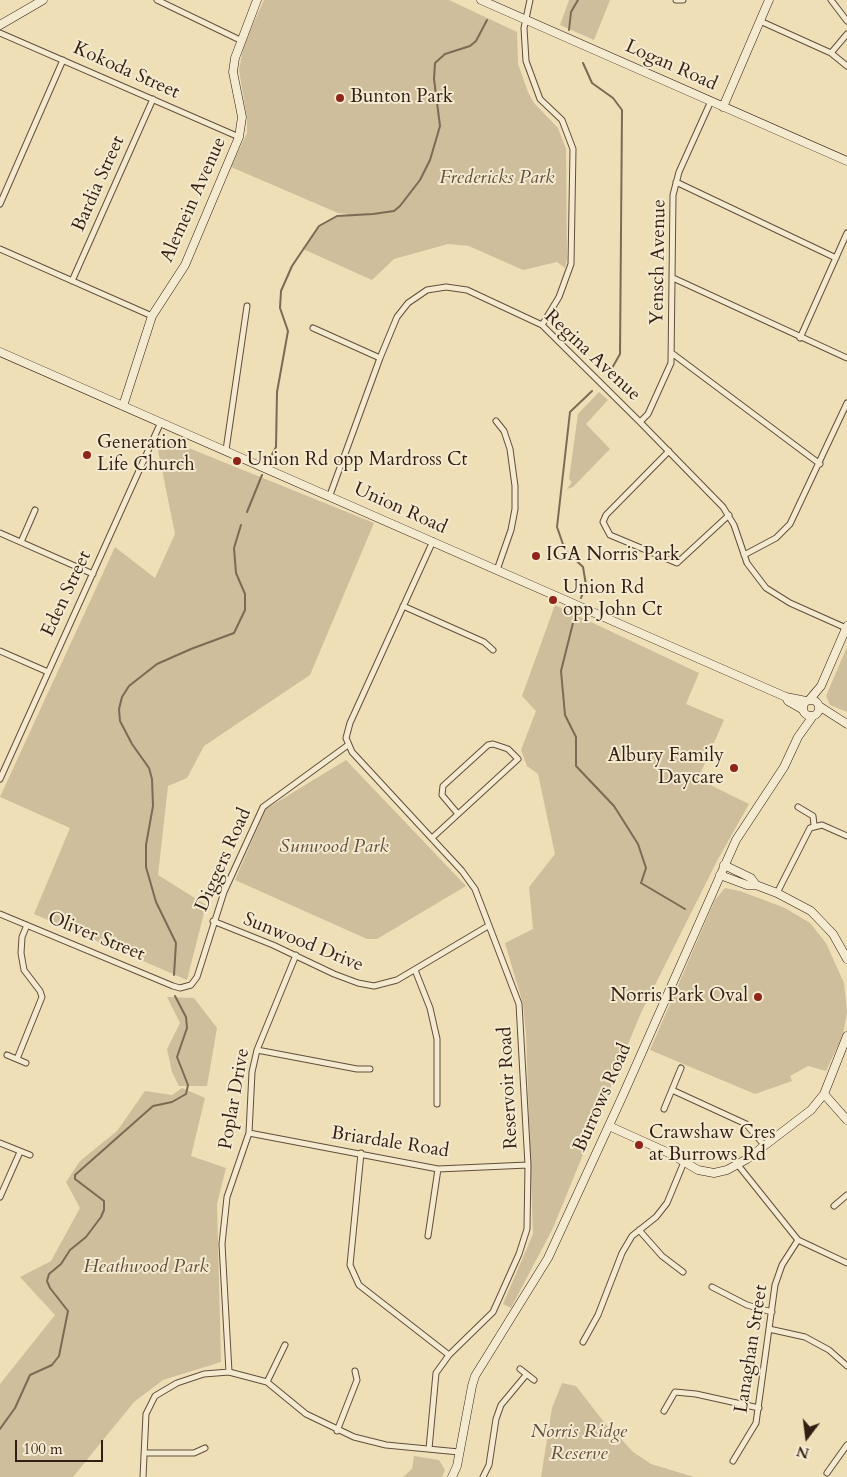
<!DOCTYPE html>
<style>
body{margin:0}
#map{position:relative;width:847px;height:1477px;overflow:hidden;background:#eedfb7;font-family:Cardo,serif}
canvas{display:block}
.north{position:absolute;left:782px;top:1412px;width:50px;height:50px;-webkit-text-stroke:4px #f4ead0;paint-order:stroke;rotate:195deg;font-size:14px;font-weight:700;line-height:20px;text-align:center;color:#331e13}
.north::after{content:'';display:block;margin:auto;width:18px;height:22px;background:#331e13;clip-path:polygon(50% 0,100% 100%,50% 72%,0 100%)}
.scale{position:absolute;left:15px;top:1440px;width:88px;height:22px;box-sizing:border-box;border:2px solid #331e13;border-top:0;padding-left:6px;font-size:15px;line-height:18px;white-space:nowrap;color:#331e13;-webkit-text-stroke:4px #f4ead0;paint-order:stroke}
</style>
<div id="map">
<canvas width="847" height="1477"></canvas>
<div class="north">N</div>
<div class="scale">100 m</div>
</div>
<script>
const ctx = document.querySelector('canvas').getContext('2d');
ctx.lineJoin = 'round';
function fillPath(path, color) {
  ctx.fillStyle = color;
  ctx.fill(path, 'evenodd');
}
function toPath(rows) {
  const path = new Path2D();
  for (const r of rows) {
    if (r.length === 3) {
      path.moveTo(r[0] + r[2], r[1]);
      path.arc(r[0], r[1], r[2], 0, 2 * Math.PI);
      continue;
    }
    path.moveTo(r[0], r[1]);
    for (let i = 2; i < r.length; i += 2) path.lineTo(r[i], r[i + 1]);
  }
  return path;
}
function strokePath(path, color, width, dash) {
  ctx.strokeStyle = color;
  ctx.lineWidth = width;
  ctx.lineCap = dash ? 'butt' : 'round';
  ctx.setLineDash(dash || []);
  ctx.stroke(path);
}
function label(font, color, halo, rows, align = 'center') {
  ctx.font = font + ' Cardo,serif';
  ctx.lineWidth = 4;
  ctx.setLineDash([]);
  ctx.textBaseline = 'middle';
  ctx.strokeStyle = halo;
  ctx.fillStyle = color;
  for (const [text, x, y, turn = 0] of rows) {
    ctx.save();
    ctx.translate(x, y);
    ctx.rotate((+turn || 0) * Math.PI / 180);
    ctx.textAlign = isNaN(turn) ? turn : align;
    if (halo) ctx.strokeText(text, 0, 0);
    ctx.fillText(text, 0, 0);
    ctx.restore();
  }
}
fillPath(toPath([
 [264,0,449,0,517,32,518,64,528,92,534,103,558,128,566,149,567,258,565,268,557,262,523,270,469,246,448,244,394,259,372,280,303,249,319,226,337,216,349,214,338,213,231,167,247,133,247,118,239,70,244,44],
 [569,0,610,0,594,40,560,25],
 [599,392,608,400,586,424,610,449,573,487,567,489,572,482,569,479,578,414],
 [164,438,374,523,310,675,204,746,187,778,168,786,158,875,206,905,187,980,34,914,70,828,0,797,115,547,155,578,175,534,158,450],
 [555,605,699,673,686,704,724,720,698,779,749,804,717,861,640,1015,553,1228,511,1308,503,1304,533,1234,526,1034,523,1004,505,943,533,929,529,887,555,854,538,774,527,766,521,750,536,711,522,696],
 [847,647,847,712,830,705,826,696],
 [346,760,466,886,377,939,367,939,235,880,266,809],
 [725,888,740,891,785,908,810,923,826,943,844,983,847,1012,843,1035,826,1071,808,1066,790,1076,792,1081,755,1094,650,1050,715,900],
 [167,997,194,998,217,1028,207,1086,179,1086,172,1072,167,1049,180,1023],
 [182,1088,205,1098,191,1156,226,1168,217,1204,221,1362,163,1380,134,1402,73,1477,0,1477,0,1384,55,1315,20,1277,51,1261,80,1208,66,1182,80,1161,117,1131,145,1091,172,1095],
 [562,1383,576,1386,607,1426,613,1430,633,1452,651,1464,694,1477,541,1477,552,1408],
 [414,1456,439,1460,445,1470,442,1477,403,1477,412,1469]
]), '#cebe9b');
strokePath(toPath([
 [569,30,571,12,578,0],
 [583,63,592,83,613,98,622,110,620,354,607,377],
 [270,458,276,447,277,392,288,331,280,308,281,291,292,266,319,226,337,216,373,214,394,211,400,206,420,180,430,160,440,126,434,79,435,63,445,54,470,46,476,41,487,20],
 [247,512,262,475],
 [581,598,586,585,583,567,565,550,557,527,570,412,592,391],
 [576,611,561,671,565,715,576,737,576,766,614,806,638,844,646,868,641,883,685,909],
 [174,975,176,943,156,902,146,867,146,845,153,806,152,779,149,768,132,744,120,721,119,709,122,697,129,686,157,664,191,649,234,633,245,610,245,594,236,573,234,548,241,525],
 [0,1429,15,1408,30,1375,52,1365,59,1356,68,1311,50,1288,47,1281,49,1274,61,1264,70,1250,86,1237,101,1217,104,1210,104,1201,75,1179,75,1175,153,1106,172,1102,186,1094,188,1085,177,1057,187,1028,186,1017,175,996]
]), '#7d6a54', 2);
const street = toPath([
 [157,0,240,40],
 [530,0,524,28,526,61,540,99,562,120,573,149,571,264,559,297,542,325],
 [676,0,683,0],
 [831,0,847,21],
 [760,21,831,53,847,66],
 [0,33,239,137],
 [831,53,847,34],
 [676,182,836,258],
 [0,204,63,60],
 [0,249,152,316],
 [673,278,847,358],
 [72,281,153,99],
 [313,328,380,358],
 [800,338,847,233],
 [673,354,820,464],
 [496,421,504,431,510,449,515,486,515,509,511,530,497,570],
 [640,422,648,414,671,363,673,195,679,172,711,101],
 [226,450,247,306],
 [669,451,606,515,603,522,610,535,677,563,729,515],
 [330,495,380,358,397,317,408,303,427,290,446,287,467,290,542,325,640,422,723,507,734,525,747,563,766,588,790,603,846,628],
 [0,533,93,574],
 [21,542,35,510],
 [744,555,776,538,790,524,847,403],
 [403,606,484,642,493,650],
 [0,651,48,672],
 [0,779,161,422],
 [798,807,813,816,814,825],
 [432,838,518,759,508,749,493,744,488,745,443,786,442,795,458,814],
 [777,893,810,828,822,825,847,836],
 [0,914,173,986,180,988,191,985,197,977,224,892,263,807,348,745],
 [213,921,273,945,334,974,358,983,374,986,397,980,488,926],
 [415,970,430,1008,437,1039,437,1104],
 [257,1050,357,1069,370,1069],
 [7,1055,26,1063],
 [17,1059,42,997,40,991,24,970,21,953,22,937,27,925],
 [672,1090,746,1124,765,1146],
 [664,1109,681,1068],
 [249,1133,438,1169,528,1165],
 [0,1143,30,1155],
 [361,1153,350,1265,359,1285,449,1355],
 [738,1165,798,1240,847,1263],
 [0,1197,20,1152],
 [834,1206,847,1195],
 [639,1230,662,1256,683,1272],
 [428,1236,438,1169],
 [712,1287,747,1305,772,1312],
 [769,1329,805,1337,829,1350,847,1366],
 [583,1342,598,1315,622,1253,632,1236,656,1217,667,1203,684,1162],
 [520,1369,534,1380],
 [229,1372,222,1244,227,1197,249,1133,252,1072,257,1050,296,955],
 [267,1382,285,1345],
 [664,1411,675,1392,696,1394,759,1408],
 [337,1431,357,1380,355,1371],
 [429,1449,436,1373,449,1355,493,1312,519,1254,527,1229,528,1165,519,1004,475,889,462,871,352,752,346,738,350,723,433,541],
 [144,1453,194,1453,205,1448],
 [733,1461,756,1423,775,1285,782,1265,798,1240],
 [827,1473,847,1445],
 [143,1477,146,1414,155,1396,177,1383,204,1374,229,1372,267,1382,306,1414,354,1437,386,1445,459,1452],
 [483,1477,489,1465,496,1419,501,1405,526,1375]
]);
const secondary = toPath([
 [481,0,847,161],
 [0,25,43,0],
 [723,107,769,0],
 [0,352,786,697,806,701],
 [123,406,152,316,185,265,239,137,242,117,233,72,235,58,257,0],
 [786,697,788,701,802,709],
 [810,699,821,686,847,626],
 [811,708,8],
 [819,706,847,724],
 [724,865,751,878,756,885],
 [720,875,747,885,756,885,777,893,811,911,833,934,847,959],
 [824,1094,847,1120],
 [609,1126,671,1154,698,1170,714,1173,727,1170,747,1159,811,1110,824,1094,847,1036],
 [452,1477,457,1466,472,1386,475,1376,548,1258,623,1095,736,840,784,767,798,737,813,716]
]);
strokePath(street, '#624e3c', 7);
strokePath(secondary, '#331e13', 9);
strokePath(street, '#f4ead0', 5);
strokePath(secondary, '#f4ead0', 8);
for (const [x, y, r, color] of [
 [340,98,5,"#8f2418"],
 [87,455,5,"#8f2418"],
 [237,461,5,"#8f2418"],
 [536,556,5,"#8f2418"],
 [553,600,5,"#8f2418"],
 [734,768,5,"#8f2418"],
 [758,997,5,"#8f2418"],
 [639,1145,5,"#8f2418"]
]) {
  const dot = new Path2D();
  dot.arc(x, y, r, 0, 2 * Math.PI);
  ctx.fillStyle = color;
  ctx.fill(dot);
  strokePath(dot, '#f4ead0', 2);
}
label('19px', '#331e13', '#f4ead0', [
 ["Logan Road",671,66,24],
 ["Kokoda Street",126,71,24],
 ["Bardia Street",99,184,-66],
 ["Alemein Avenue",194,200,-66],
 ["Yensch Avenue",659,262,-89],
 ["Regina Avenue",592,356,43],
 ["Union Road",400,509,24],
 ["Eden Street",67,594,-65],
 ["Diggers Road",224,860,-66],
 ["Oliver Street",96,937,22],
 ["Sunwood Drive",303,943,22],
 ["Reservoir Road",509,1088,-93],
 ["Burrows Road",603,1098,-66],
 ["Poplar Drive",235,1099,-80],
 ["Briardale Road",390,1143,9],
 ["Lanaghan Street",752,1349,-81]
]);
label('19px', '#331e13', '#f4ead0', [
 ["Bunton Park",350,98],
 ["Generation",97,444],
 ["Life Church",97,466],
 ["Union Rd opp Mardross Ct",247,461],
 ["IGA Norris Park",546,556],
 ["Union Rd",563,589],
 ["opp John Ct",563,611],
 ["Albury Family",724,757,"right"],
 ["Daycare",724,779,"right"],
 ["Norris Park Oval",748,997,"right"],
 ["Crawshaw Cres",649,1134],
 ["at Burrows Rd",649,1156]
], 'left');
label('italic 19px', '#624e3c', '#f4ead0', [
 ["Fredericks Park",497,179],
 ["Sunwood Park",334,848],
 ["Heathwood Park",146,1268],
 ["Norris Ridge",579,1433],
 ["Reserve",579,1455]
]);
</script>
